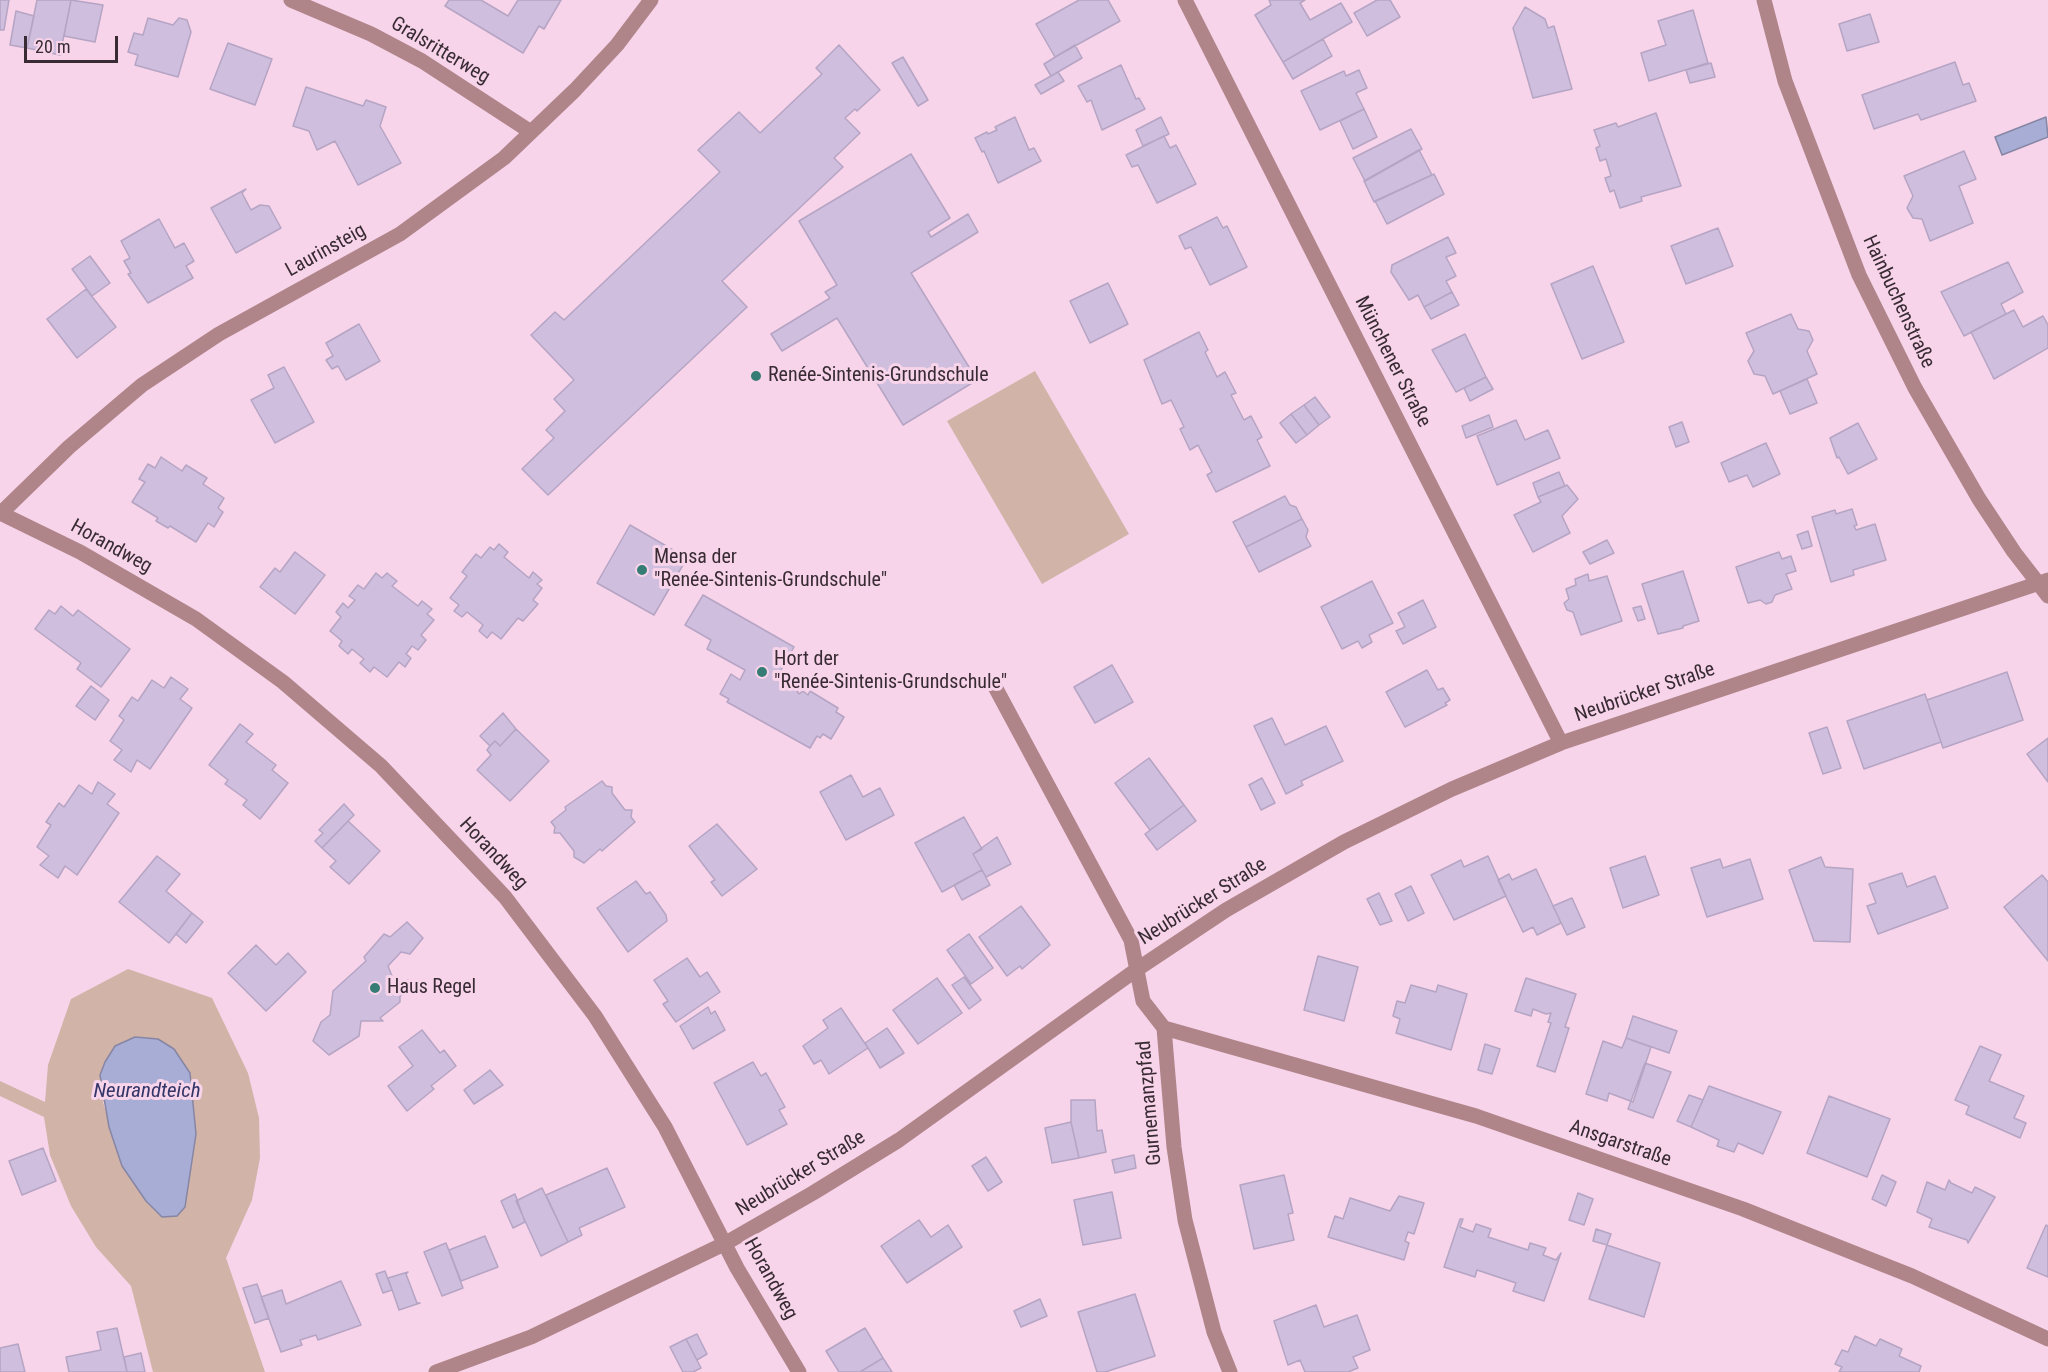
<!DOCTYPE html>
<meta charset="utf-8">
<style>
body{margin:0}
#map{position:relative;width:2048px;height:1372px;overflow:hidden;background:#f7d4ea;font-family:"Roboto Condensed",sans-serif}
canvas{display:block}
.scale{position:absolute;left:24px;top:36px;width:94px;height:27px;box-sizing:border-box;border:3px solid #382b33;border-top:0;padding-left:8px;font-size:18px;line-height:21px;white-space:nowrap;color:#382b33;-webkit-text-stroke:4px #f7d4ea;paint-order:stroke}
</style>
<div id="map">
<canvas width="2048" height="1372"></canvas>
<div class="scale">20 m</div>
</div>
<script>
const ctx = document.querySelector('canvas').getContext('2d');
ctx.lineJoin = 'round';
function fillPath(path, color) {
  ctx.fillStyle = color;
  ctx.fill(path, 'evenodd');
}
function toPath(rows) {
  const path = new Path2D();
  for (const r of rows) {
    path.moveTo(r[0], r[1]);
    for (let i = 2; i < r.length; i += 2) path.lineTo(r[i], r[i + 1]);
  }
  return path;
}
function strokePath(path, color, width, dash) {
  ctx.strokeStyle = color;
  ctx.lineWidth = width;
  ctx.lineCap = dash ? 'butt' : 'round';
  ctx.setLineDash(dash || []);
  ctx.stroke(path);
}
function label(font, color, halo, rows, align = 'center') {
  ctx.font = font + ' "Roboto Condensed",sans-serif';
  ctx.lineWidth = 6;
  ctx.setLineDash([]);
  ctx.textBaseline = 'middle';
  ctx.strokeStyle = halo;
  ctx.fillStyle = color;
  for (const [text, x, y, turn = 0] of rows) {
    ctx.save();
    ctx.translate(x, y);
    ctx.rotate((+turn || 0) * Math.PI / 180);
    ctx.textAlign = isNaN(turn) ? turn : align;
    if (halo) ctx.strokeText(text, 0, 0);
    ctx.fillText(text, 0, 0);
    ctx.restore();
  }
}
fillPath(toPath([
 [1035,371,1129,534,1042,584,947,421],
 [128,969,212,998,248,1073,259,1118,260,1158,252,1200,226,1258,265,1372,153,1372,131,1286,96,1247,71,1206,50,1155,44,1117,0,1096,0,1081,45,1102,48,1065,71,999],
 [158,1039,174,1049,190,1073,146,1201,122,1166,103,1102]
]), '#d2b3a8');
const water = toPath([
 [2046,117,2048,137,2002,155,1995,137,2046,117],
 [135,1037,158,1039,174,1049,190,1073,196,1134,185,1207,177,1216,162,1217,146,1201,122,1166,109,1127,100,1075,105,1062,115,1046,135,1037]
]);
fillPath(water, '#a8add5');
strokePath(water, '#8686a4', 1.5);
const building = toPath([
 [0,0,9,0,4,30,0,30,0,0],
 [37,0,71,0,60,55,27,48,37,0],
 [71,0,103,5,95,42,64,36,71,0],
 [449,0,481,0,508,16,518,0,561,0,544,29,539,26,523,53,445,6,449,0],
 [1079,0,1108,0,1120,21,1055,57,1036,24,1079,0],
 [1269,0,1305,0,1300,3,1310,20,1341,3,1352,22,1283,62,1255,15,1271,5,1269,0],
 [1377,0,1390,0,1400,17,1367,36,1354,13,1377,0],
 [1525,7,1545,19,1548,28,1554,26,1572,89,1533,98,1513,28,1525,7],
 [1693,10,1708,63,1649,81,1641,53,1666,45,1658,21,1693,10],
 [16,11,34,16,27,48,10,45,16,11],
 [1870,14,1879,42,1847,51,1839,24,1870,14],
 [148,18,173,25,179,18,187,20,191,32,178,77,135,65,138,55,128,52,134,33,143,35,148,18],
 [1323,39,1332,56,1293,79,1283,62,1323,39],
 [228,43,272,59,255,105,210,89,228,43],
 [839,45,880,90,857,111,855,109,845,118,860,133,834,158,843,167,722,281,747,307,548,495,522,469,554,438,546,430,565,411,554,399,574,380,531,335,555,312,564,320,720,172,698,150,739,112,760,133,822,74,816,68,839,45],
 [1075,45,1082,58,1051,76,1044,64,1075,45],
 [903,57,928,100,918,106,892,63,903,57],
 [1955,62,1963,85,1969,83,1976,101,1921,120,1918,114,1874,129,1862,95,1955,62],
 [1711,63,1715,77,1690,83,1686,70,1711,63],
 [1121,65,1136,99,1139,98,1145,109,1102,130,1091,100,1087,102,1078,86,1121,65],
 [1359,70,1367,88,1356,93,1364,109,1320,130,1301,91,1344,71,1346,76,1359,70],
 [1058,72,1064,81,1041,94,1035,85,1058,72],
 [306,87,363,106,366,100,386,107,380,126,401,163,358,185,335,141,317,150,309,131,293,126,306,87],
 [1364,109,1377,137,1353,149,1340,121,1364,109],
 [1656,113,1681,186,1641,197,1642,201,1620,208,1614,190,1610,192,1605,178,1611,176,1606,159,1600,161,1596,148,1600,146,1594,130,1616,123,1618,127,1656,113],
 [1015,117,1029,150,1034,148,1041,161,998,183,984,151,982,152,975,138,987,132,988,134,997,130,995,127,1015,117],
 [1161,117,1169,134,1143,146,1136,130,1161,117],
 [1411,129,1422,149,1365,181,1353,158,1411,129],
 [1164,136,1170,148,1176,145,1196,184,1157,203,1138,165,1132,167,1126,155,1164,136],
 [1419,150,1432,175,1374,202,1364,181,1419,150],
 [1964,151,1976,179,1959,186,1973,223,1930,241,1922,219,1913,218,1907,208,1913,196,1904,176,1964,151],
 [911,154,950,218,928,232,931,237,968,214,978,232,911,273,977,380,903,425,837,318,782,351,771,334,830,298,825,292,837,285,799,221,911,154],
 [1434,174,1444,194,1387,224,1375,201,1434,174],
 [246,189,242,193,251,210,260,205,269,206,281,228,236,253,211,208,246,189],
 [1217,217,1223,228,1227,226,1247,267,1210,285,1191,247,1185,249,1179,236,1217,217],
 [159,219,175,248,184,243,194,261,186,266,193,278,148,303,128,274,131,273,124,261,130,258,121,241,159,219],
 [1718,228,1733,266,1686,284,1671,246,1718,228],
 [1448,237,1456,253,1446,257,1456,276,1446,281,1452,292,1424,307,1418,295,1409,300,1391,272,1392,265,1448,237],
 [90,256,110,283,92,296,72,269,90,256],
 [2008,262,2023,292,2001,304,2006,314,1964,336,1941,292,2008,262],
 [1593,266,1624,342,1582,359,1551,284,1593,266],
 [1108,283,1128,324,1090,343,1070,301,1108,283],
 [86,289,116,327,77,358,47,319,86,289],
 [1452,292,1459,305,1431,319,1424,307,1452,292],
 [2014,310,2023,327,2043,316,2048,325,2048,348,1994,379,1971,332,2014,310],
 [1791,314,1798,329,1809,331,1813,340,1807,351,1817,374,1773,394,1765,376,1754,374,1748,361,1754,351,1746,333,1791,314],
 [359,324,380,361,346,380,338,366,332,369,326,360,333,356,326,343,359,324],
 [1199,332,1208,350,1205,352,1217,377,1225,372,1236,393,1231,395,1244,420,1251,416,1262,437,1257,440,1270,466,1216,492,1207,475,1212,472,1198,445,1190,450,1180,429,1184,427,1171,400,1162,404,1144,360,1199,332],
 [1465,334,1486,377,1456,392,1432,350,1465,334],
 [284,367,314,422,275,443,251,400,274,388,268,375,284,367],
 [1486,377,1493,389,1470,401,1464,388,1486,377],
 [1807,379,1817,403,1790,414,1780,391,1807,379],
 [1315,397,1330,417,1319,425,1304,405,1315,397],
 [1304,405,1319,425,1307,435,1291,414,1304,405],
 [1291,414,1307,435,1296,443,1280,423,1291,414],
 [1489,415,1493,427,1466,438,1462,426,1489,415],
 [1516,420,1525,440,1548,430,1560,458,1497,485,1477,436,1516,420],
 [1682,422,1689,442,1676,447,1669,427,1682,422],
 [1858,423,1877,459,1848,474,1839,457,1837,458,1830,438,1858,423],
 [1766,443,1780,474,1753,487,1747,475,1729,482,1721,463,1766,443],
 [161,457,182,471,186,465,207,478,203,484,224,498,218,508,223,512,214,527,208,523,196,542,170,526,168,528,156,521,158,518,132,502,145,482,139,479,148,464,155,468,161,457],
 [1559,472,1565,486,1538,497,1533,483,1559,472],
 [1567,485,1578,499,1562,516,1570,533,1533,552,1514,515,1541,502,1538,497,1567,485],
 [1285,496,1290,505,1296,507,1302,519,1246,547,1233,522,1285,496],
 [1852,509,1857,525,1854,526,1856,530,1875,524,1886,560,1853,570,1854,575,1831,582,1812,517,1835,510,1836,514,1852,509],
 [1302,519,1308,530,1306,537,1311,546,1259,572,1246,547,1302,519],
 [630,525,687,558,654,615,597,583,630,525],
 [1808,531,1812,546,1802,549,1797,535,1808,531],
 [1607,540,1614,553,1590,564,1583,552,1607,540],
 [499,544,508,552,504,557,529,578,533,572,542,580,537,584,542,588,533,600,538,604,523,621,518,618,501,639,492,632,487,638,479,631,483,625,467,612,462,617,454,611,459,605,450,598,467,576,462,572,476,554,481,558,490,547,494,550,499,544],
 [295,552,325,575,295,614,260,587,275,568,280,572,295,552],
 [1779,552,1782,559,1791,556,1796,571,1786,574,1792,589,1775,595,1772,602,1766,604,1760,600,1748,603,1736,567,1779,552],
 [1683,571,1699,621,1683,626,1683,628,1658,634,1642,584,1683,571],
 [376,573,382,578,387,573,397,581,392,586,418,606,422,601,432,609,427,614,434,620,421,635,426,640,418,650,412,646,406,654,411,658,405,667,399,662,387,677,374,667,370,672,360,663,364,659,352,649,348,654,339,646,342,641,330,631,341,617,336,612,343,603,348,608,355,600,349,596,358,585,364,589,376,573],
 [1588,574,1589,581,1607,576,1622,621,1581,635,1573,612,1567,610,1564,603,1569,599,1566,589,1576,585,1575,579,1588,574],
 [1372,581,1393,623,1369,635,1372,642,1362,648,1358,641,1342,649,1321,607,1372,581],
 [703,595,794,647,777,677,794,686,799,694,803,691,808,695,810,691,838,708,836,712,844,717,831,739,823,734,820,738,817,736,810,748,727,702,729,699,720,694,731,674,740,680,745,670,707,649,711,640,685,625,703,595],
 [1423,600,1436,627,1403,644,1396,631,1405,627,1398,613,1423,600],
 [61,606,73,616,78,610,130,649,101,687,77,669,81,663,35,629,49,610,55,614,61,606],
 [1641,606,1645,619,1638,621,1633,608,1641,606],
 [1112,665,1133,702,1095,723,1074,687,1112,665],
 [1427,670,1438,690,1443,688,1450,700,1445,703,1447,705,1405,727,1386,692,1427,670],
 [2007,672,2023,720,1943,748,1927,700,2007,672],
 [171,677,188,689,180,699,192,708,150,769,137,760,131,772,114,760,122,750,110,741,124,720,119,716,132,697,138,701,152,680,164,688,171,677],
 [91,686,109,700,95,720,76,706,91,686],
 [1925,694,1941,742,1864,769,1847,721,1925,694],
 [503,713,516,729,500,746,495,741,490,746,480,736,503,713],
 [1272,718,1285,745,1326,726,1343,761,1301,781,1303,785,1286,794,1254,726,1272,718],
 [240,724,253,734,246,742,276,765,272,770,288,783,260,819,243,805,247,800,225,784,228,780,209,765,240,724],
 [1827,727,1841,768,1823,774,1809,733,1827,727],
 [516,729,549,761,510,801,477,770,491,755,487,750,490,746,495,741,500,746,516,729],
 [2048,738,2048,782,2027,754,2048,738],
 [1149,758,1184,805,1150,830,1115,783,1149,758],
 [851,775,863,797,880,788,894,815,846,840,820,792,851,775],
 [1262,778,1275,803,1261,810,1249,785,1262,778],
 [602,781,606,786,612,787,612,793,625,810,632,810,631,817,635,822,602,851,600,849,584,863,574,857,574,851,560,833,554,833,555,827,551,822,566,810,565,807,602,781],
 [98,782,115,794,107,804,119,813,77,875,65,866,58,878,40,865,49,856,37,847,51,825,46,822,59,803,64,807,79,785,92,794,98,782],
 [344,804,354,815,322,848,315,841,323,833,319,830,344,804],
 [1184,805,1196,821,1157,850,1145,834,1184,805],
 [964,817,982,849,973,854,982,870,942,892,915,843,964,817],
 [348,821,380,851,349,884,330,867,336,861,322,848,348,821],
 [717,824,757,869,722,896,711,882,715,880,689,846,717,824],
 [997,837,1011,864,986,877,973,854,997,837],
 [157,856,180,874,166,891,192,913,169,943,119,902,157,856],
 [1488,856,1506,896,1454,920,1431,875,1461,860,1464,867,1488,856],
 [1645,856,1659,895,1623,908,1610,868,1645,856],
 [1821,857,1825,867,1853,869,1850,942,1814,941,1789,870,1821,857],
 [1720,859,1723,868,1750,859,1763,899,1707,917,1691,868,1720,859],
 [1536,869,1561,923,1537,935,1533,927,1523,932,1498,880,1509,874,1512,880,1536,869],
 [982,870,990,885,962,900,954,885,982,870],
 [1902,873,1907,887,1935,876,1948,908,1878,934,1867,906,1876,903,1869,884,1902,873],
 [2042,875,2048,882,2048,961,2004,907,2042,875],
 [636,881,646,894,650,892,666,915,667,921,628,952,597,908,636,881],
 [1411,886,1424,913,1408,921,1395,894,1411,886],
 [1379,893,1392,921,1380,925,1367,899,1379,893],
 [1572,898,1585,927,1567,935,1553,906,1572,898],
 [1021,906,1050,945,1022,969,1020,966,1007,976,979,937,1021,906],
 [192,913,203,922,186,943,176,934,192,913],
 [407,922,423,938,410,954,401,952,388,966,396,986,408,980,413,990,400,996,400,1002,380,1018,383,1021,361,1021,359,1036,329,1055,313,1041,321,1022,330,1015,333,991,366,961,364,957,384,934,390,937,407,922],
 [969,934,993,968,971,984,947,950,969,934],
 [256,945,276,965,288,953,306,972,266,1011,228,973,256,945],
 [1318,956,1358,967,1344,1021,1304,1010,1318,956],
 [687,958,700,977,707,972,720,992,676,1022,663,1004,668,1001,654,980,687,958],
 [964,977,981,1000,969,1009,952,985,964,977],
 [937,978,962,1013,918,1044,893,1010,937,978],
 [1526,978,1576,994,1565,1027,1569,1028,1555,1072,1537,1066,1551,1023,1548,1022,1551,1013,1546,1014,1533,1009,1531,1016,1515,1011,1526,978],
 [1411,985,1436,992,1438,985,1467,994,1451,1050,1396,1033,1400,1019,1393,1016,1397,1001,1405,1003,1411,985],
 [708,1007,711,1014,715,1011,725,1030,693,1049,680,1026,708,1007],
 [841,1008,868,1048,829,1074,821,1060,814,1064,803,1046,828,1028,823,1020,841,1008],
 [1633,1016,1677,1031,1669,1053,1626,1038,1633,1016],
 [887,1028,904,1053,880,1068,865,1043,887,1028],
 [422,1030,440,1053,444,1050,456,1066,431,1086,434,1089,407,1111,388,1086,413,1066,399,1047,422,1030],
 [1626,1038,1651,1047,1633,1102,1609,1093,1607,1101,1586,1094,1603,1041,1622,1048,1626,1038],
 [1485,1044,1500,1049,1492,1074,1478,1070,1485,1044],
 [1980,1046,2001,1055,1989,1081,2024,1096,2014,1118,2026,1123,2020,1138,1966,1114,1969,1106,1955,1100,1980,1046],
 [753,1062,761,1076,766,1073,785,1107,779,1110,787,1124,747,1145,714,1083,753,1062],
 [1645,1063,1671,1072,1653,1118,1628,1109,1645,1063],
 [490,1070,503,1085,474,1104,464,1090,490,1070],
 [1709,1086,1781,1112,1763,1154,1738,1143,1734,1152,1717,1146,1719,1140,1691,1127,1709,1086],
 [1689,1095,1703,1100,1691,1127,1677,1121,1689,1095],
 [1829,1096,1890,1119,1867,1177,1807,1153,1829,1096],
 [1071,1100,1095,1100,1097,1131,1102,1130,1106,1152,1079,1158,1071,1122,1071,1100],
 [1071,1122,1079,1158,1052,1163,1045,1128,1071,1122],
 [43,1148,56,1181,22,1195,9,1161,43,1148],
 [1134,1155,1136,1168,1115,1173,1112,1160,1134,1155],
 [986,1157,1002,1182,988,1191,972,1166,986,1157],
 [607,1168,625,1207,579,1228,582,1235,568,1242,546,1195,607,1168],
 [1284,1175,1293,1213,1288,1214,1294,1240,1254,1249,1240,1185,1284,1175],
 [1882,1175,1896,1182,1886,1206,1872,1199,1882,1175],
 [1949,1180,1951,1183,1972,1193,1975,1187,1995,1197,1968,1243,1967,1240,1929,1227,1932,1219,1917,1212,1927,1182,1945,1190,1949,1180],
 [542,1188,568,1242,541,1256,516,1201,542,1188],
 [1112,1192,1121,1238,1083,1245,1074,1200,1112,1192],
 [1578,1193,1593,1199,1584,1225,1569,1220,1578,1193],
 [515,1194,525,1222,513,1228,501,1201,515,1194],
 [1399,1196,1424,1203,1414,1234,1408,1232,1405,1241,1409,1243,1404,1260,1328,1237,1335,1216,1343,1219,1350,1198,1390,1211,1399,1196],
 [1460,1219,1463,1219,1460,1227,1473,1232,1476,1224,1491,1229,1488,1237,1528,1250,1530,1243,1546,1248,1543,1255,1556,1260,1561,1253,1544,1301,1513,1291,1516,1283,1477,1270,1475,1277,1444,1267,1460,1219],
 [919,1220,931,1237,948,1225,962,1247,907,1283,881,1246,919,1220],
 [2046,1225,2048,1226,2048,1277,2027,1268,2046,1225],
 [1596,1229,1611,1234,1607,1245,1593,1241,1596,1229],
 [485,1236,498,1267,461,1281,449,1250,485,1236],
 [446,1243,463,1288,442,1296,424,1252,446,1243],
 [1607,1245,1660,1263,1644,1317,1589,1299,1607,1245],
 [385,1271,392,1290,383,1293,376,1274,385,1271],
 [408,1272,406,1274,417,1303,420,1303,399,1310,388,1278,408,1272],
 [341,1281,361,1325,318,1340,316,1335,300,1340,302,1345,281,1352,261,1297,282,1290,286,1304,341,1281],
 [257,1284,269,1318,255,1323,243,1288,257,1284],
 [1135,1294,1155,1356,1105,1372,1097,1372,1078,1312,1135,1294],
 [1040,1299,1047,1316,1021,1327,1014,1311,1040,1299],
 [1316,1305,1324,1327,1357,1315,1370,1350,1353,1357,1358,1368,1348,1372,1305,1372,1300,1360,1288,1365,1274,1321,1316,1305],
 [117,1328,127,1372,69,1372,66,1357,101,1350,97,1332,117,1328],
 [865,1328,883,1358,860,1372,839,1372,826,1351,865,1328],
 [697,1334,707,1354,697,1360,686,1339,697,1334],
 [1855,1336,1876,1346,1880,1339,1902,1349,1899,1356,1921,1366,1919,1372,1839,1372,1842,1367,1835,1364,1842,1350,1848,1352,1855,1336],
 [686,1339,701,1368,693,1372,683,1372,670,1347,686,1339],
 [18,1344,25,1372,0,1372,0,1348,18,1344],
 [141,1353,145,1372,127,1372,124,1357,141,1353],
 [883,1358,892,1372,860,1372,883,1358]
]);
fillPath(building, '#cfbede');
strokePath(building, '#b5a4c3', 1.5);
strokePath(toPath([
 [291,0,371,34,422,61,531,132],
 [1185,0,1561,743],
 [1764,0,1785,81,1859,275,1915,388,1979,499,2014,552,2048,596],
 [0,513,80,552,196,619,283,682,381,766,505,897,595,1016,665,1127,737,1268,799,1372],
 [0,514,69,447,142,385,219,334,400,234,504,158,575,90,617,45,651,0],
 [994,685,1131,940,1143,1001,1164,1028,1174,1147,1185,1220,1214,1332,1230,1372],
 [1164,1028,1476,1116,1743,1209,1912,1276,2048,1339],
 [436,1372,531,1337,726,1243,813,1193,899,1140,1136,970,1226,910,1344,842,1452,789,1561,743,2048,580]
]), '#b0858a', 15);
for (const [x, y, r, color] of [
 [756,376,6,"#357c75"],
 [642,570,6,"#357c75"],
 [762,672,6,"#357c75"],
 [375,988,6,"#357c75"]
]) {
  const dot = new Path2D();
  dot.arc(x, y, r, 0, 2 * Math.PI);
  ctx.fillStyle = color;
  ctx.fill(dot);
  strokePath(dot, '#f7d4ea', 2);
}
label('20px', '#382b33', '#f7d4ea', [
 ["Gralsritterweg",440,51,31],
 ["Laurinsteig",326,251,-29],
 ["Hainbuchenstraße",1898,302,65],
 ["Münchener Straße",1392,362,63],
 ["Horandweg",111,547,29],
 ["Neubrücker Straße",1645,693,-19],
 ["Horandweg",493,854,47],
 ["Neubrücker Straße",1203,902,-32],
 ["Gurnemanzpfad",1150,1103,-95],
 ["Ansgarstraße",1620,1144,19],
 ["Neubrücker Straße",801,1174,-31],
 ["Horandweg",770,1279,61]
]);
label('20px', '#382b33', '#f7d4ea', [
 ["Renée-Sintenis-Grundschule",768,376],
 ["Mensa der",654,558],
 ["\"Renée-Sintenis-Grundschule\"",654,581],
 ["Hort der",774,660],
 ["\"Renée-Sintenis-Grundschule\"",774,683],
 ["Haus Regel",387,988]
], 'left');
label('italic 21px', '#323568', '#f7d4ea', [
 ["Neurandteich",147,1092]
]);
</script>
